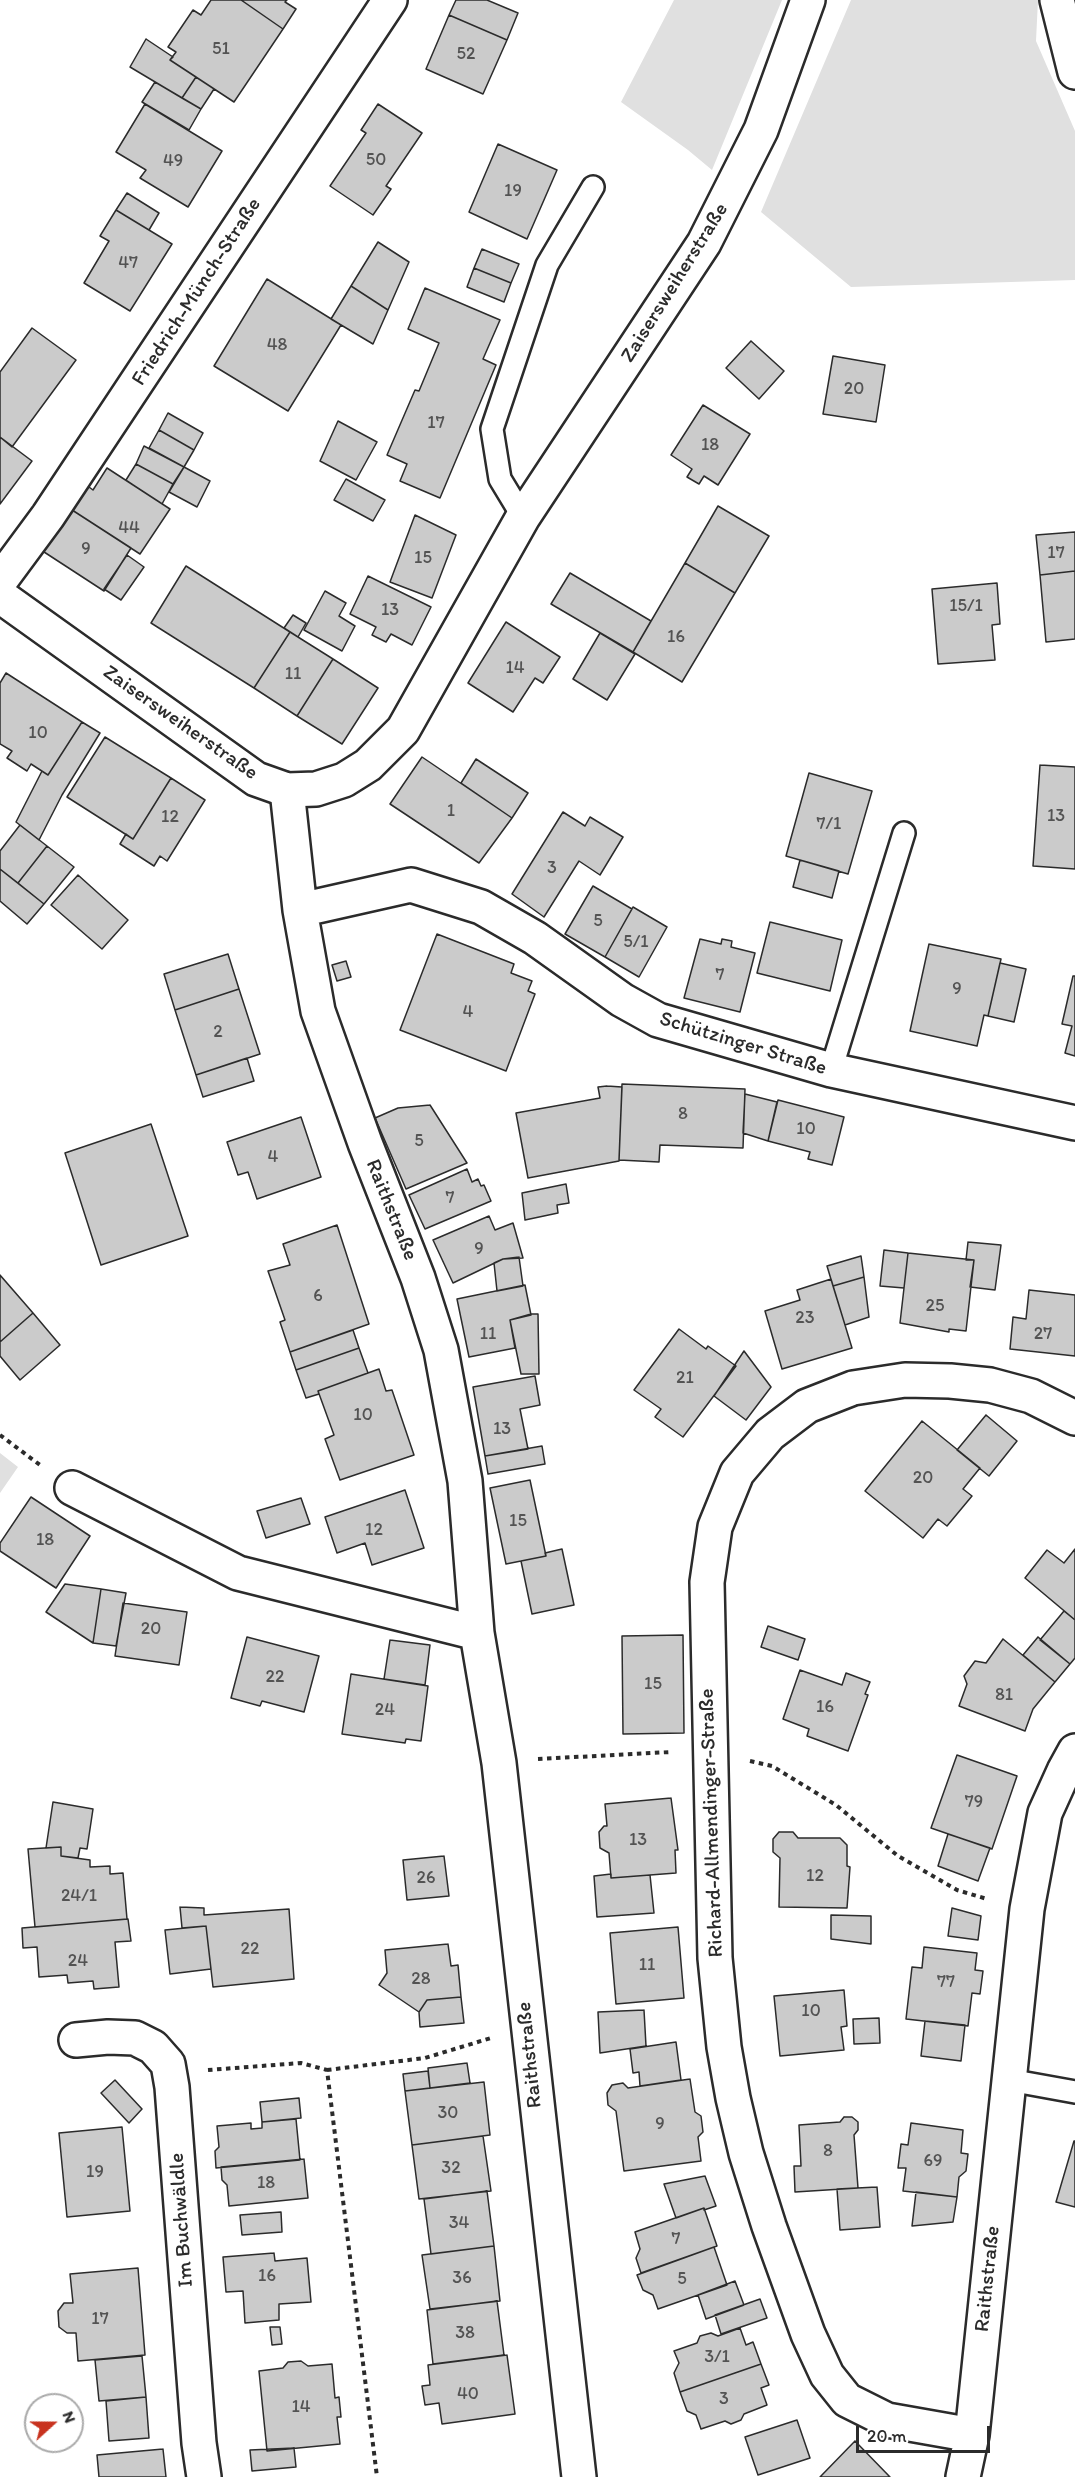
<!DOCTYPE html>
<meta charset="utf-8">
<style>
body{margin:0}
#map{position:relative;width:1075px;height:2477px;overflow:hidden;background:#fff;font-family:Itim,sans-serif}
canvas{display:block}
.north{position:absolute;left:24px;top:2393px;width:60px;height:60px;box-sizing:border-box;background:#fff;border:2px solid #aaa;border-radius:50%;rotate:69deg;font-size:16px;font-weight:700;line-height:24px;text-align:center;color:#2b2b2b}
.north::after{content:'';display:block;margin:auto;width:21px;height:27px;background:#c8321e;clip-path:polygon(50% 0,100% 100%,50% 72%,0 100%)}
.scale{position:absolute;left:856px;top:2426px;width:134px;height:27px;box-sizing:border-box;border:3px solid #2b2b2b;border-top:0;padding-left:8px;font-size:18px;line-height:21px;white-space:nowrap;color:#2b2b2b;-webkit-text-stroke:4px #fff;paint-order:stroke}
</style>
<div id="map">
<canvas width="1075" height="2477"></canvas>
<div class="north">N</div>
<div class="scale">20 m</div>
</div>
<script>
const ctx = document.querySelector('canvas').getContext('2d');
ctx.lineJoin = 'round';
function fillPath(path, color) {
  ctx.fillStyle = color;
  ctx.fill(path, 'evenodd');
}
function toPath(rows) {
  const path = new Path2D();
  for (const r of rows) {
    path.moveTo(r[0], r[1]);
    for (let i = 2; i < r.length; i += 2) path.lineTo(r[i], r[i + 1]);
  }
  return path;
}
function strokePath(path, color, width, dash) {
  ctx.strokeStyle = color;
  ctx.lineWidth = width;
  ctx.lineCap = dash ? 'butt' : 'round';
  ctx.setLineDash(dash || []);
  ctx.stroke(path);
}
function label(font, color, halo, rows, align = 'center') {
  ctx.font = font + ' Itim,sans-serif';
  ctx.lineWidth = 5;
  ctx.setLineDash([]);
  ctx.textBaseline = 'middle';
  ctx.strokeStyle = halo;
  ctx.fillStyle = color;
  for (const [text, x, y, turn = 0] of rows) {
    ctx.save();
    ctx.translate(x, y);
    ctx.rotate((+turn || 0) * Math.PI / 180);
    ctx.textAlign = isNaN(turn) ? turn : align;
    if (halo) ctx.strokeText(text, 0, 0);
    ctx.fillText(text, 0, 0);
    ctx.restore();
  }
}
fillPath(toPath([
 [674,0,782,0,712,170,688,150,621,102],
 [851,0,1038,0,1036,41,1075,131,1075,280,851,287,761,212],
 [0,1453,18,1467,0,1493]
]), '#e0e0e0');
const building = toPath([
 [211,0,241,0,283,29,234,102,170,60,176,52,168,47,193,10,201,15,211,0],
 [241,0,287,0,285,2,296,9,283,29,241,0],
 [456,0,487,0,518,13,507,40,449,15,456,0],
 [449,15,507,40,483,94,426,69,449,15],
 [146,39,173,57,170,60,196,77,182,98,130,67,146,39],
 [196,77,214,89,201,109,182,98,196,77],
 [155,82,201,109,189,130,142,102,155,82],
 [145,104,222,151,188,207,140,178,146,170,116,152,145,104],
 [378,104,422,133,386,186,391,189,373,215,330,186,366,133,361,130,378,104],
 [498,144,557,170,527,239,469,212,498,144],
 [127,193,159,213,149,230,116,210,127,193],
 [116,210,172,244,130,311,84,283,109,241,100,236,116,210],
 [378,242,409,262,388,310,351,286,378,242],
 [482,249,519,264,511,283,474,268,482,249],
 [474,268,511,283,504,302,467,287,474,268],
 [267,279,341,325,288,411,214,366,267,279],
 [351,286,388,310,373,344,331,319,351,286],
 [425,288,500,320,483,359,496,365,440,498,400,481,407,464,387,455,415,390,419,391,439,343,408,329,425,288],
 [32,328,76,360,12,447,0,437,0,372,32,328],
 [751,341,784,371,759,399,726,368,751,341],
 [833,356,885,365,876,422,823,414,833,356],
 [703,405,750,434,718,485,704,476,699,484,687,477,692,469,671,455,703,405],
 [168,413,203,433,194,450,159,430,168,413],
 [338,421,377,442,356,480,320,461,338,421],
 [159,430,194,450,184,467,149,448,159,430],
 [0,437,32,461,0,504,0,437],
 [144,446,184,467,173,484,136,464,144,446],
 [136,464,173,484,162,504,126,480,136,464],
 [184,467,210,481,197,507,169,492,184,467],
 [107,468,170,509,140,554,69,508,85,484,93,490,107,468],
 [346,479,385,500,373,521,334,500,346,479],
 [718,506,769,536,735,593,685,563,718,506],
 [69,508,131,548,104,591,41,550,69,508],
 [415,515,456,535,432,598,390,582,415,515],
 [1075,532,1075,571,1040,575,1036,535,1075,532],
 [127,555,144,567,121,600,104,589,127,555],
 [685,563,735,593,682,682,633,652,685,563],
 [186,566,290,632,254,688,151,623,186,566],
 [1075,571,1075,639,1046,642,1040,575,1075,571],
 [570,573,651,621,633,652,551,604,570,573],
 [368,576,431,607,412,645,391,634,386,642,372,635,376,627,350,614,368,576],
 [997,583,1000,624,992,625,995,660,938,664,932,589,997,583],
 [325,591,346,603,339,616,355,626,342,651,304,630,325,591],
 [293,615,306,623,298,637,284,628,293,615],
 [506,622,560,657,543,683,535,678,513,712,468,683,506,622],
 [290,632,333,659,297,716,254,688,290,632],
 [600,633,635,654,607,700,573,679,600,633],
 [333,659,378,688,342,744,297,716,333,659],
 [6,673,82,722,48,775,31,764,27,771,7,758,12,751,0,744,0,683,6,673],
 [82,722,100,733,62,795,39,840,16,822,42,771,48,775,82,722],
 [105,737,171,778,133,839,67,797,105,737],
 [422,757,512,818,479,863,390,804,422,757],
 [476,759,528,793,512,818,461,783,476,759],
 [1040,765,1075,767,1075,869,1033,866,1040,765],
 [809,773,872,791,848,874,786,856,809,773],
 [171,778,205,800,167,861,160,856,154,866,120,844,126,834,133,839,171,778],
 [563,812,585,826,590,817,623,837,600,875,579,861,544,917,512,894,563,812],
 [20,825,47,846,18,883,0,869,0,851,20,825],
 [47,846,74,867,44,904,18,883,47,846],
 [800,860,839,871,832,898,793,887,800,860],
 [0,869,44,904,27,924,0,901,0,869],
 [78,875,128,920,102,949,51,905,78,875],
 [593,886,632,909,605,957,565,934,593,886],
 [633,907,667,927,639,977,605,957,633,907],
 [770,922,842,940,830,991,757,973,770,922],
 [437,934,514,964,511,973,532,981,528,991,535,994,506,1071,400,1030,437,934],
 [700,939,721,944,722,939,732,941,731,947,755,953,740,1012,684,998,700,939],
 [929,944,1001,959,988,1016,984,1015,977,1046,910,1031,929,944],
 [228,954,239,989,175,1010,164,974,228,954],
 [346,961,351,977,337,981,332,965,346,961],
 [1000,963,1026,969,1014,1022,988,1016,1000,963],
 [1073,976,1075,976,1075,1056,1065,1053,1072,1026,1062,1024,1073,976],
 [239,989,260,1054,196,1075,175,1010,239,989],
 [247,1058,254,1081,203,1097,196,1075,247,1058],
 [622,1084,745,1089,743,1148,660,1145,659,1162,619,1160,622,1084],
 [607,1086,622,1087,619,1161,528,1178,516,1113,600,1098,598,1087,607,1086],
 [745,1094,777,1102,768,1141,743,1133,745,1094],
 [778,1100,844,1117,832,1165,808,1159,810,1152,768,1141,778,1100],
 [430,1105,467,1163,406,1189,375,1118,398,1108,430,1105],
 [301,1117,321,1177,257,1199,248,1172,238,1175,227,1142,301,1117],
 [151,1124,188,1236,101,1265,65,1153,151,1124],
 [467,1169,472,1182,478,1179,481,1186,484,1185,491,1201,425,1229,409,1195,467,1169],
 [566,1184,569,1203,557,1205,558,1213,525,1220,522,1193,566,1184],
 [489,1216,495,1230,513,1223,523,1258,503,1259,453,1283,433,1240,489,1216],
 [337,1225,369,1324,290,1352,280,1322,285,1320,268,1271,290,1265,283,1244,337,1225],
 [968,1242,1001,1245,995,1290,970,1287,974,1260,966,1260,968,1242],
 [884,1250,908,1253,904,1288,880,1286,884,1250],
 [908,1253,974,1260,966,1331,949,1329,949,1332,900,1323,908,1253],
 [861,1256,864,1277,833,1286,827,1266,861,1256],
 [519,1257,523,1286,497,1291,494,1263,503,1259,519,1257],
 [0,1275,33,1313,0,1342,0,1275],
 [864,1277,869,1317,845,1325,833,1286,864,1277],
 [831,1279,852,1348,782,1369,765,1311,800,1300,797,1290,831,1279],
 [525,1285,531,1315,510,1320,515,1348,469,1357,457,1299,525,1285],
 [1029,1290,1075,1295,1075,1356,1010,1349,1013,1317,1026,1319,1029,1290],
 [33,1313,60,1345,20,1380,0,1356,0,1342,33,1313],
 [531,1314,538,1314,539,1374,521,1374,510,1320,531,1314],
 [679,1329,706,1349,708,1346,736,1366,683,1437,655,1417,661,1409,634,1390,679,1329],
 [353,1330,359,1348,296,1370,290,1352,353,1330],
 [359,1348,368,1373,318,1391,319,1394,306,1398,296,1370,359,1348],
 [744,1351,771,1387,746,1420,714,1396,744,1351],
 [379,1369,386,1391,392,1390,414,1455,340,1480,325,1439,334,1435,318,1391,379,1369],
 [535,1376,540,1405,520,1409,528,1449,485,1456,473,1387,535,1376],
 [986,1415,1017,1441,989,1476,957,1450,986,1415],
 [922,1421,980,1468,963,1489,972,1496,947,1526,938,1519,923,1538,865,1491,922,1421],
 [542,1446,545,1464,488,1474,485,1456,542,1446],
 [530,1480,546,1556,506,1564,490,1488,530,1480],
 [405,1490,424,1548,372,1565,365,1543,337,1553,325,1517,405,1490],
 [31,1497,90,1536,56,1588,0,1551,0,1543,31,1497],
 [301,1498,310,1524,266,1538,257,1511,301,1498],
 [562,1549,574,1605,532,1614,521,1561,546,1556,545,1553,562,1549],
 [1075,1549,1075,1620,1025,1578,1047,1550,1064,1563,1075,1549],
 [65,1584,101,1589,93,1643,46,1612,65,1584],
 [101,1589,126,1593,116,1646,93,1643,101,1589],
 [123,1603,187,1612,179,1665,115,1656,123,1603],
 [1064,1611,1075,1620,1075,1658,1070,1664,1040,1640,1064,1611],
 [768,1626,805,1639,798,1660,761,1647,768,1626],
 [683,1635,684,1733,623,1734,622,1636,683,1635],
 [247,1637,319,1656,304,1712,262,1701,260,1706,231,1698,247,1637],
 [1038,1637,1070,1664,1055,1682,1023,1655,1038,1637],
 [1003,1639,1055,1682,1033,1709,1025,1731,959,1706,967,1684,964,1676,975,1661,986,1663,1003,1639],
 [390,1640,430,1645,425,1685,384,1679,390,1640],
 [800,1670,842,1685,846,1673,870,1682,865,1694,868,1695,848,1751,807,1736,809,1729,783,1719,800,1670],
 [351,1674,428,1686,421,1741,406,1739,405,1743,342,1734,351,1674],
 [957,1755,1017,1776,992,1849,931,1828,957,1755],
 [671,1798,678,1850,675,1850,676,1873,611,1878,609,1853,600,1848,599,1832,604,1826,607,1826,605,1804,671,1798],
 [53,1802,93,1809,87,1849,80,1848,78,1858,61,1856,61,1847,46,1848,53,1802],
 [779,1832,793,1832,798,1838,840,1838,847,1845,847,1866,850,1867,847,1908,779,1907,780,1858,773,1852,773,1839,779,1832],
 [948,1834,990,1848,978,1881,938,1866,948,1834],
 [61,1847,61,1856,90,1860,90,1867,110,1866,110,1874,123,1873,127,1919,35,1927,28,1849,61,1847],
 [444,1856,449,1896,407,1900,403,1860,444,1856],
 [611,1874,611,1878,650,1875,654,1913,597,1917,594,1876,611,1874],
 [180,1907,204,1908,204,1915,289,1909,294,1979,213,1987,206,1926,182,1928,180,1907],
 [952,1908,981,1916,978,1940,948,1936,952,1908],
 [831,1915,871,1916,871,1944,831,1939,831,1915],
 [128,1919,131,1941,115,1942,119,1987,94,1989,93,1981,68,1983,67,1975,39,1977,37,1947,23,1948,22,1928,128,1919],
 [206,1926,211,1969,170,1974,165,1930,206,1926],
 [678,1927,684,1998,616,2004,610,1933,678,1927],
 [448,1944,451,1966,458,1965,461,1997,427,2000,419,2012,379,1985,387,1973,385,1950,448,1944],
 [924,1947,977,1953,975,1970,983,1971,980,1994,972,1993,968,2026,906,2019,912,1967,922,1968,924,1947],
 [844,1990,847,2026,841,2027,844,2050,780,2056,774,1996,844,1990],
 [461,1997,464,2023,420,2027,419,2012,427,2000,461,1997],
 [644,2010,646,2046,600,2053,598,2012,644,2010],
 [879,2018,880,2043,854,2044,853,2019,879,2018],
 [925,2021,965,2025,961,2061,921,2056,925,2021],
 [676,2042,681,2080,640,2086,639,2072,633,2073,630,2049,676,2042],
 [467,2063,470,2083,430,2088,428,2068,467,2063],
 [428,2071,430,2088,405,2091,403,2074,428,2071],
 [690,2079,695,2112,701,2116,703,2132,698,2137,701,2161,624,2171,616,2111,608,2105,607,2093,612,2085,623,2083,628,2088,690,2079],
 [115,2080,142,2109,129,2123,101,2093,115,2080],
 [484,2082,490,2135,412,2145,405,2091,484,2082],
 [299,2098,301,2118,262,2122,260,2102,299,2098],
 [844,2117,852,2117,858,2122,858,2130,854,2135,858,2188,795,2192,794,2166,801,2166,799,2125,840,2122,844,2117],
 [296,2119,300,2160,216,2168,215,2151,219,2147,217,2126,251,2123,251,2129,262,2128,262,2122,296,2119],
 [911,2123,963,2130,961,2153,968,2154,966,2171,959,2177,957,2197,903,2191,906,2168,898,2168,901,2144,908,2145,911,2123],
 [122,2127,130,2211,67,2217,59,2133,122,2127],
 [483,2136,491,2191,419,2199,412,2145,483,2136],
 [1074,2141,1075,2141,1075,2207,1056,2202,1074,2141],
 [304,2159,308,2198,229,2206,227,2185,222,2180,221,2167,304,2159],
 [705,2176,716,2206,704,2210,704,2208,676,2218,664,2184,705,2176],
 [877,2187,880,2227,840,2230,837,2189,877,2187],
 [487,2191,494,2246,431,2254,424,2199,487,2191],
 [916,2192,957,2197,953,2222,912,2226,916,2192],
 [704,2208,717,2246,641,2273,636,2258,640,2249,635,2232,704,2208],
 [281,2212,282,2232,242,2235,240,2215,281,2212],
 [494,2246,500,2301,430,2309,422,2255,494,2246],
 [714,2247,727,2285,658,2309,653,2295,643,2290,637,2275,714,2247],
 [274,2253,275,2261,307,2258,311,2302,279,2304,279,2320,245,2323,243,2291,226,2292,223,2257,274,2253],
 [138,2268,145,2355,78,2361,76,2333,67,2333,59,2327,58,2311,64,2303,73,2303,70,2274,138,2268],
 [735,2281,744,2305,706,2319,698,2295,735,2281],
 [760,2299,767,2318,721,2334,715,2315,760,2299],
 [497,2301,504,2355,433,2364,427,2310,497,2301],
 [270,2327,280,2327,282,2344,272,2345,270,2327],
 [740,2328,746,2345,753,2342,761,2364,680,2392,674,2373,679,2363,674,2351,697,2343,700,2336,711,2333,718,2336,740,2328],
 [507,2355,515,2414,442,2424,439,2403,425,2405,422,2386,430,2385,428,2365,507,2355],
 [142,2356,146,2397,99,2401,95,2360,142,2356],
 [301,2361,308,2366,332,2364,335,2398,339,2397,341,2417,337,2417,340,2444,267,2451,259,2371,283,2368,288,2362,301,2361],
 [761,2364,769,2385,761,2388,767,2405,744,2414,741,2420,731,2424,725,2421,701,2429,696,2415,687,2411,680,2392,761,2364],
 [146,2397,149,2438,109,2441,106,2401,146,2397],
 [797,2420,810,2458,758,2475,745,2437,797,2420],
 [855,2441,890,2477,820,2477,855,2441],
 [294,2448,296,2467,252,2471,250,2450,294,2448],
 [163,2449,166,2477,99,2477,97,2455,163,2449]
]);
fillPath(building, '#cbcbcb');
strokePath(building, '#2b2b2b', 1.5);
const lane = toPath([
 [523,517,500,479,492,429,547,265,593,187],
 [831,1070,904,833],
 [1009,2080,1075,2092]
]);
const street = toPath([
 [0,581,48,516,390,0],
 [287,790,300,910,318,1011,365,1143,418,1278,441,1350,465,1481,477,1633,499,1763,579,2477],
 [300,910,411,885,481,907,535,938,622,1000,658,1020,831,1070,1075,1123],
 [72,1488,238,1573,477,1633],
 [76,2040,108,2037,135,2038,153,2047,168,2064,172,2087,199,2443,204,2477],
 [972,2435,887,2420,847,2400,827,2375,808,2334,769,2226,746,2153,733,2098,724,2047,715,1958,707,1582,715,1527,737,1473,770,1434,807,1406,853,1388,905,1380,950,1381,990,1385,1031,1396,1075,1418],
 [963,2477,972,2435,1027,1909,1045,1813,1064,1771,1075,1751]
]);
const secondary = toPath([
 [1057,0,1075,72],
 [0,596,256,779,287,790,316,789,344,780,368,765,403,730,523,517,704,243,761,130,808,0]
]);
strokePath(lane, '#2b2b2b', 26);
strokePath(street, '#2b2b2b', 38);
strokePath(secondary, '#2b2b2b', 38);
strokePath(toPath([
 [0,1435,40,1465],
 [538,1759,671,1752],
 [750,1761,772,1766,836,1805,898,1856,957,1890,987,1899],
 [208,2070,301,2063,327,2070,377,2477],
 [327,2070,425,2058,491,2038]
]), '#2b2b2b', 4, [4.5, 4.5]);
strokePath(lane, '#fff', 21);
strokePath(street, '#fff', 33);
strokePath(secondary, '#fff', 33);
label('18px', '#535353', null, [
 ["51",221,49],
 ["52",466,54],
 ["50",376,160],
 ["49",173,161],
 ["19",513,191],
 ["47",128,263],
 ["48",277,345],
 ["20",854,389],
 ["17",436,423],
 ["18",710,445],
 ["44",129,528],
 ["9",86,549],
 ["17",1056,553],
 ["15",423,558],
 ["15/1",966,606],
 ["13",390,610],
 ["16",676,637],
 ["14",515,668],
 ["11",293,674],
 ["10",38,733],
 ["1",451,811],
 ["13",1056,816],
 ["12",170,817],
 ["7/1",829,824],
 ["3",552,868],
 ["5",598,921],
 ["5/1",636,942],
 ["7",720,975],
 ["9",957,989],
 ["4",468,1012],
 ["2",218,1032],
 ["8",683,1114],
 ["10",806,1129],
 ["5",419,1141],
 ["4",273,1157],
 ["7",450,1198],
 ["9",479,1249],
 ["6",318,1296],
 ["25",935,1306],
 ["23",805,1318],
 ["11",488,1334],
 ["27",1043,1334],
 ["21",685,1378],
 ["10",363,1415],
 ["13",502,1429],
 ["20",923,1478],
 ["15",518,1521],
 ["12",374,1530],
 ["18",45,1540],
 ["20",151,1629],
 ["22",275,1677],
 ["15",653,1684],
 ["81",1004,1695],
 ["16",825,1707],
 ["24",385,1710],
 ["79",974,1802],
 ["13",638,1840],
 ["12",815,1876],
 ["26",426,1878],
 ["24/1",79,1896],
 ["22",250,1949],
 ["24",78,1961],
 ["11",647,1965],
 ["28",421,1979],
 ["77",946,1982],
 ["10",811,2011],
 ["30",448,2113],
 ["9",660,2124],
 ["8",828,2151],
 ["69",933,2161],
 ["32",451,2168],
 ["19",95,2172],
 ["18",266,2183],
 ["34",459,2223],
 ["7",676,2239],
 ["16",267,2276],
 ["36",462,2278],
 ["5",682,2279],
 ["17",100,2319],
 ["38",465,2333],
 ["3/1",717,2357],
 ["40",468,2394],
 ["3",724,2399],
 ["14",301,2407]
]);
label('21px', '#2b2b2b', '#fff', [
 ["Zaisersweiherstraße",675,283,-58],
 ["Friedrich-Münch-Straße",197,292,-57],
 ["Zaisersweiherstraße",180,723,35],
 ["Schützinger Straße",743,1044,17],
 ["Raithstraße",391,1210,68],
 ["Richard-Allmendinger-Straße",712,1823,-92],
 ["Raithstraße",530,2055,-96],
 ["Im Buchwäldle",182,2220,-94],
 ["Raithstraße",988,2279,-84]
]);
</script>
